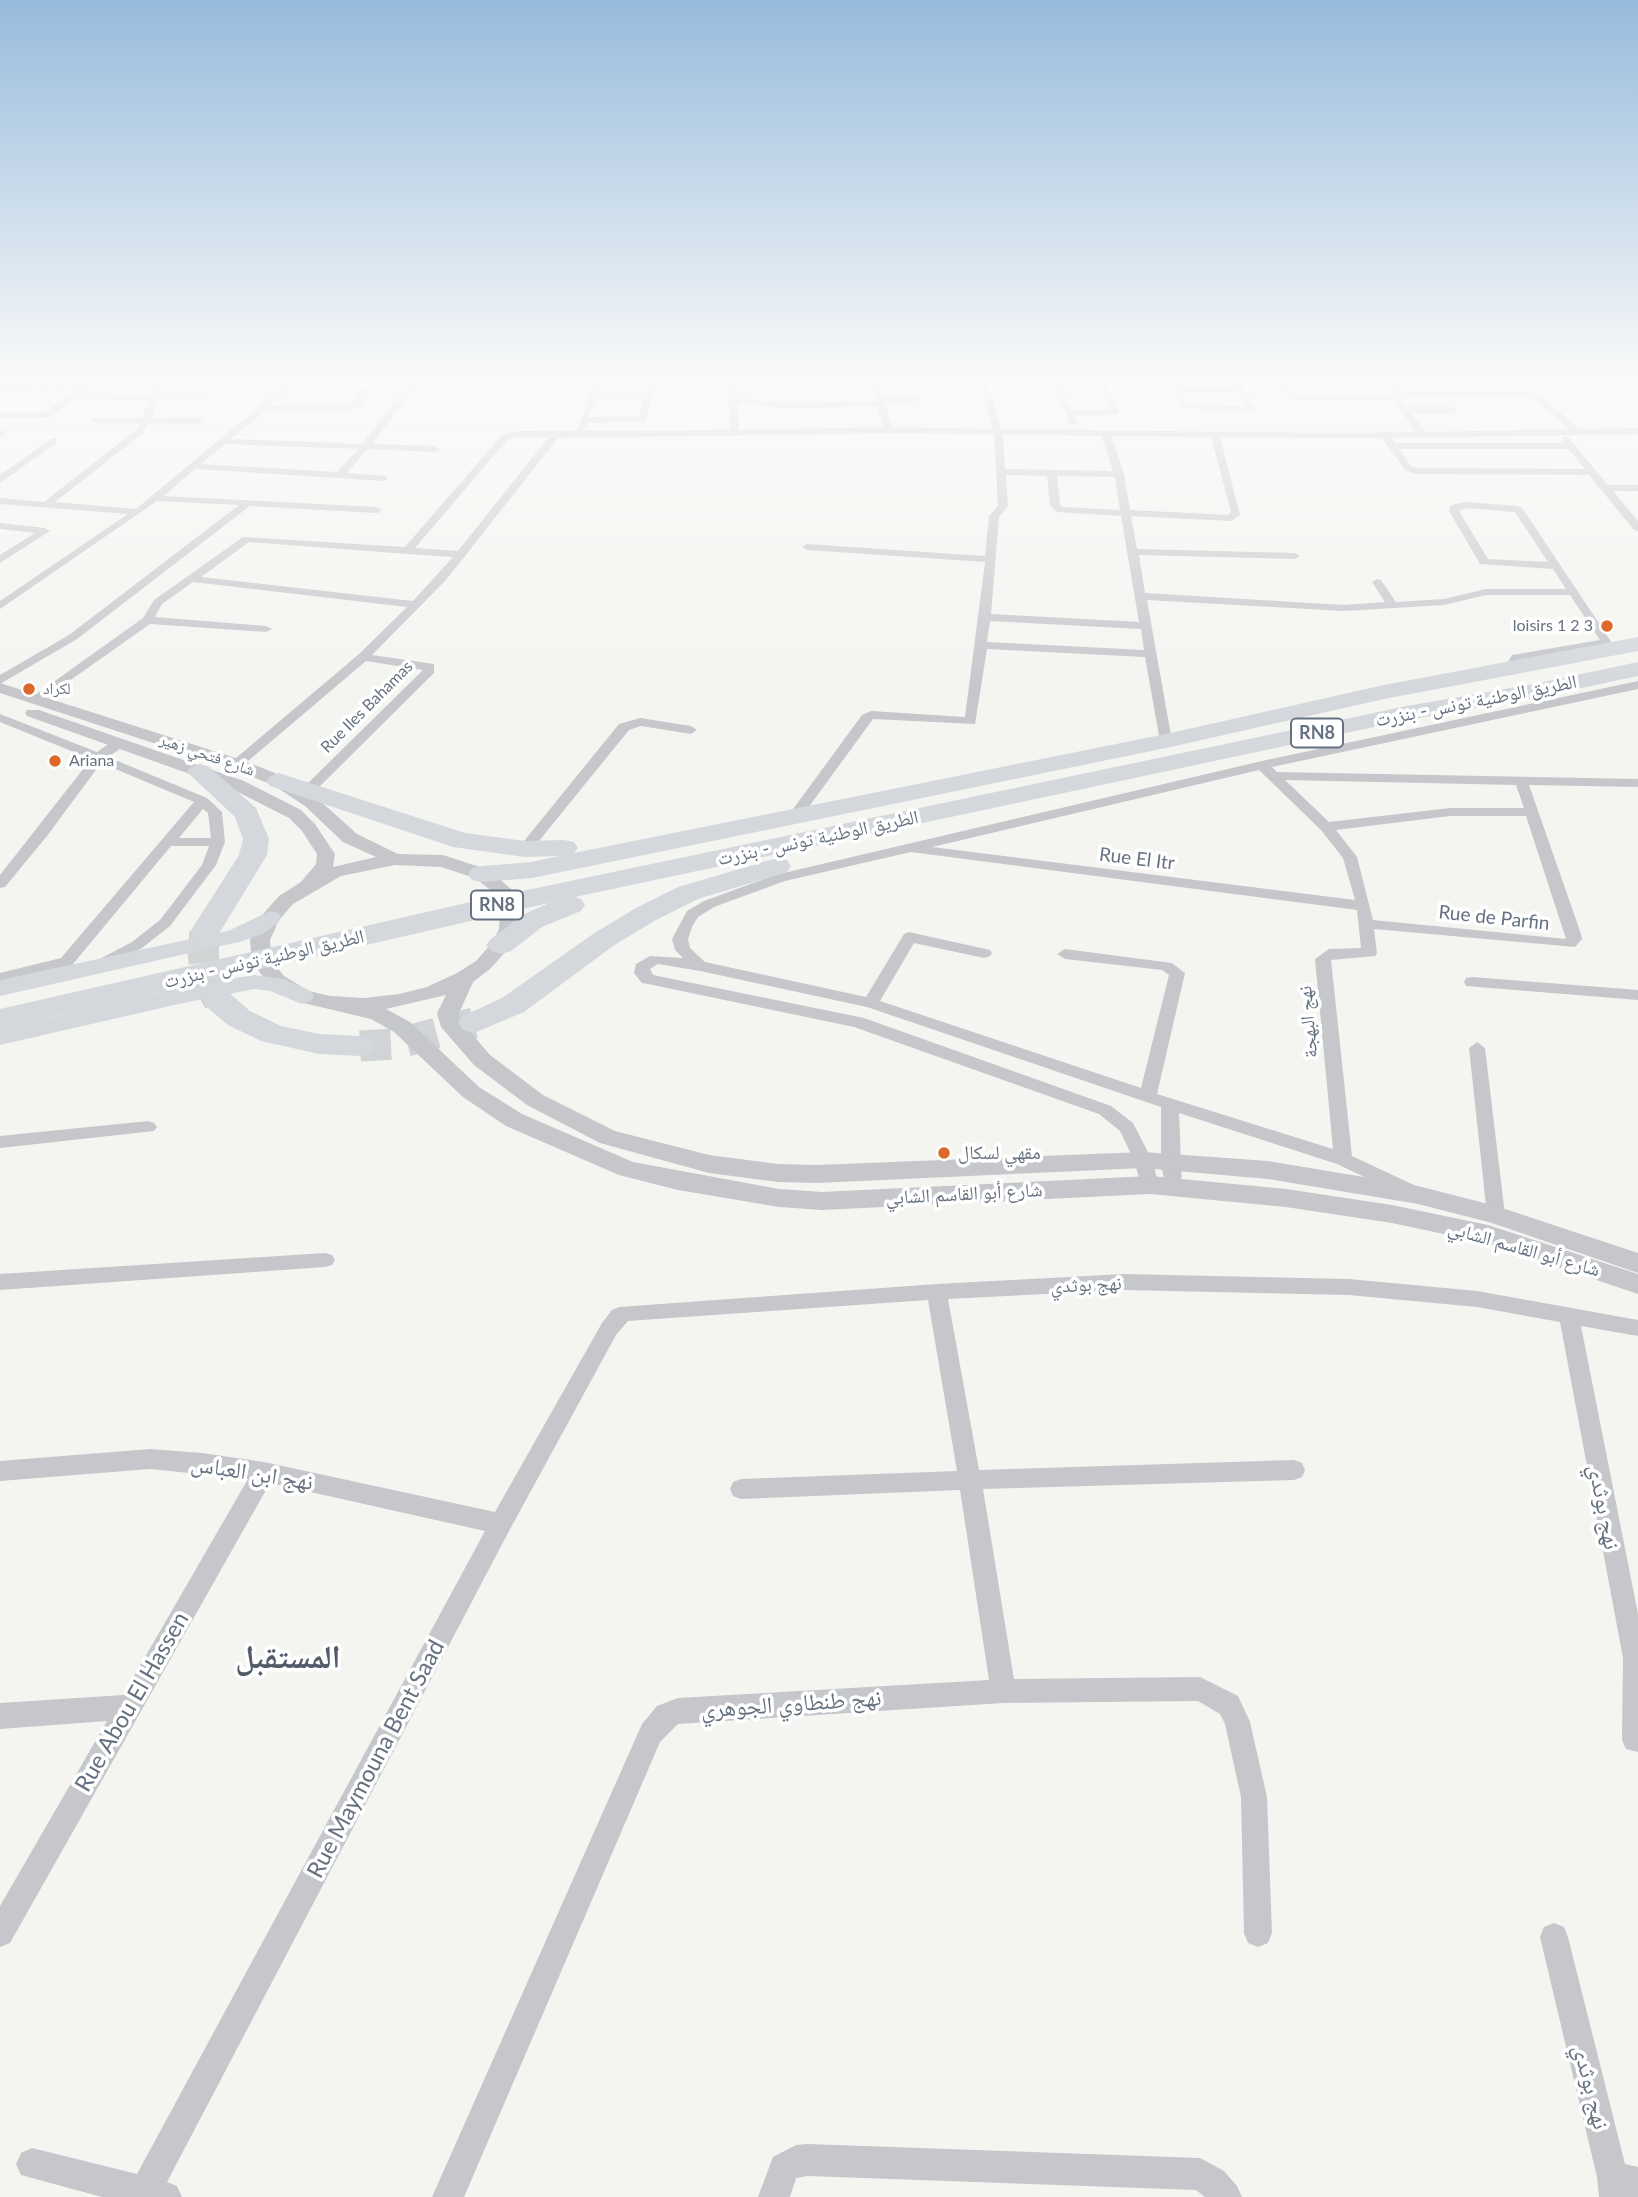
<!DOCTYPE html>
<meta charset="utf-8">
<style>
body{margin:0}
canvas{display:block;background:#f4f5f1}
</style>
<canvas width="1638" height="2197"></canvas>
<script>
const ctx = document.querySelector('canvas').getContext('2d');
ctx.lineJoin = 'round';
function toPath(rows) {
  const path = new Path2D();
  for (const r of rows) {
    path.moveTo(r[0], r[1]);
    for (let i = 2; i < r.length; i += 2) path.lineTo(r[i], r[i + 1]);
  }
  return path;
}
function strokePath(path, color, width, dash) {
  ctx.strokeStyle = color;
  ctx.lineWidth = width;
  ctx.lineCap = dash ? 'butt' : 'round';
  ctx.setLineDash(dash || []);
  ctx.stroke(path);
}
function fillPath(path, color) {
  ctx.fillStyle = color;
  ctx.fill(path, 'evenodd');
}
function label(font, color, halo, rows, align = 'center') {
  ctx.font = font + ' Lato,"Noto Naskh Arabic",sans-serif';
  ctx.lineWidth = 7;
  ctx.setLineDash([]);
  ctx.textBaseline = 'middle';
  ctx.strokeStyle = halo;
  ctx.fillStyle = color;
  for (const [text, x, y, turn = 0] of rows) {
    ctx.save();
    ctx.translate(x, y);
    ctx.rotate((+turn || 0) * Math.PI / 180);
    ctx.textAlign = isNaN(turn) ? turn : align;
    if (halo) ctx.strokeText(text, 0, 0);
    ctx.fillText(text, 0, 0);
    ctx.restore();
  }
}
strokePath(toPath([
 [205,932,203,953,206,978,219,1001],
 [360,1046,396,1044,474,1023]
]), '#d0d4d5', 31, [31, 16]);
fillPath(toPath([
 [89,380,98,380,80,395,149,395,157,380,165,380,158,393,207,393,211,396,207,399,158,399,152,418,199,418,203,421,199,424,149,423,143,433,55,502,136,509,291,380,300,380,271,405,350,404,364,387,371,389,360,406,352,410,265,411,231,439,362,444,412,380,420,380,372,444,435,446,440,449,435,452,367,449,347,473,387,476,387,480,384,481,195,469,164,496,377,507,382,510,377,513,250,506,77,639,0,684,0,675,69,635,239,505,157,501,0,609,0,601,128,514,0,504,0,498,44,502,137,429,141,423,95,423,91,420,92,418,143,418,148,400,74,399,49,418,0,419,0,413,44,413,73,391,0,391,0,385,80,386,89,380],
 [225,444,358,449,337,472,201,464,225,444],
 [595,380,603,380,598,393,645,393,648,380,656,380,646,421,587,423,583,431,577,431,595,380],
 [596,399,643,399,639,416,589,417,596,399],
 [728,380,736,380,737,398,791,403,876,401,872,388,785,388,788,383,876,382,880,385,883,396,920,397,917,402,885,402,892,427,992,429,979,380,987,380,1001,429,1328,433,1416,432,1393,401,1297,401,1289,399,1275,380,1283,380,1297,395,1396,395,1388,380,1396,380,1404,391,1527,391,1523,387,1527,384,1579,429,1638,428,1638,434,1391,438,1395,443,1564,443,1562,437,1568,437,1608,485,1638,485,1638,491,1613,491,1638,521,1638,531,1634,530,1589,475,1415,474,1405,470,1382,438,1220,437,1240,515,1231,521,1131,516,1137,549,1295,553,1300,556,1295,559,1139,555,1145,593,1344,605,1385,602,1372,582,1377,579,1381,580,1396,602,1444,599,1486,589,1566,589,1553,569,1480,564,1449,511,1451,505,1466,502,1518,506,1523,509,1612,643,1606,646,1521,661,1519,670,1511,670,1508,662,1512,655,1600,640,1570,595,1486,595,1444,605,1344,611,1147,600,1172,741,1171,744,1161,744,1160,741,1145,657,987,649,975,724,873,719,800,819,795,820,788,816,862,715,871,711,965,717,985,562,807,550,802,547,807,544,985,556,989,516,998,506,994,434,888,433,558,438,446,580,372,655,434,664,434,673,313,793,308,794,301,790,423,670,366,661,241,767,236,768,229,764,359,654,407,607,193,582,162,604,155,617,266,626,272,629,266,632,150,624,41,701,37,702,31,698,143,618,154,600,243,537,405,547,502,435,520,431,730,430,728,380],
 [1404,397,1533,397,1569,429,1425,432,1411,413,1454,413,1458,410,1454,407,1407,407,1401,400,1404,397],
 [738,403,791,409,877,406,883,427,739,430,738,403],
 [1003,434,1102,436,1113,471,1005,469,1003,434],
 [1111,436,1211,437,1231,512,1228,515,1130,510,1124,474,1111,436],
 [520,437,548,438,458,551,415,548,508,439,520,437],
 [1399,449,1568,449,1585,469,1416,468,1411,466,1399,449],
 [1006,475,1047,476,1050,506,1057,512,1121,516,1139,622,991,614,999,517,1008,506,1006,475],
 [1057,476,1115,477,1120,510,1063,507,1060,505,1057,476],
 [1466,508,1515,512,1548,562,1488,559,1459,511,1466,508],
 [249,542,407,554,453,557,413,601,201,577,249,542],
 [990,621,1141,629,1144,650,987,642,990,621],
 [1050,380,1058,380,1072,410,1110,410,1097,380,1105,380,1119,412,1115,415,1075,416,1078,423,1071,425,1050,380],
 [1167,380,1175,380,1178,386,1235,386,1232,380,1240,380,1256,409,1252,412,1181,408,1167,380],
 [1181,392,1238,392,1246,406,1187,404,1181,392],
 [1520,380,1626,380,1622,382,1522,384,1518,382,1520,380],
 [0,431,5,431,6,433,0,437,0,431],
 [53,438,56,439,56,443,0,483,0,475,53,438],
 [0,523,45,528,50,531,0,563,0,555,35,533,0,529,0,523],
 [1638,681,1638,689,1272,767,1277,772,1638,779,1638,787,1529,785,1581,934,1582,939,1575,947,1374,929,1377,953,1375,956,1331,960,1352,1156,1416,1186,1418,1191,1416,1196,1409,1198,1337,1164,1179,1113,1182,1187,1180,1192,1173,1194,1166,1192,1161,1162,1161,1107,867,1007,700,971,658,964,650,969,653,975,864,1018,1111,1106,1133,1123,1152,1160,1159,1185,1157,1190,1150,1192,1143,1190,1141,1185,1134,1160,1120,1131,1099,1114,854,1027,648,984,642,983,634,973,636,964,650,956,683,958,675,950,672,939,687,911,704,901,775,875,1262,761,1638,681],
 [1259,770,1321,830,1343,858,1355,900,932,847,1259,770],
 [1285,780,1516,785,1524,808,1450,808,1329,822,1285,780],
 [1450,816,1526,816,1566,939,1373,920,1357,857,1336,830,1450,816],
 [911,852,1357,910,1361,948,1329,949,1315,959,1333,1149,1157,1094,1185,973,1172,963,1065,949,1057,954,1065,959,1162,970,1169,975,1141,1088,880,1001,914,943,984,958,990,956,992,953,990,950,909,932,904,934,866,997,705,962,690,948,688,939,692,927,698,917,714,907,785,881,911,852],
 [0,714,97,752,114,740,124,740,124,746,108,757,207,798,222,812,225,842,216,865,170,926,142,948,102,968,96,970,88,965,132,942,160,920,202,865,209,846,171,846,73,964,66,968,0,983,0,973,61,958,194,802,101,763,47,836,5,887,0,888,0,875,91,759,0,722,0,714],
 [203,809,208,813,211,838,179,838,203,809],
 [640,718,691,726,697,730,691,734,641,726,629,730,530,852,520,852,520,846,619,724,640,718],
 [1472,977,1638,990,1638,1000,1466,986,1464,982,1466,978,1472,977],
 [1477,1042,1485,1048,1505,1215,1503,1220,1496,1222,1489,1220,1487,1215,1469,1048,1477,1042],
 [148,1121,154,1123,157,1127,154,1131,0,1148,0,1136,148,1121],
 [325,1253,332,1255,335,1260,332,1265,325,1267,0,1290,0,1274,325,1253],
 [1124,1274,1349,1279,1477,1291,1638,1320,1638,1336,1581,1326,1638,1614,1638,1752,1626,1749,1622,1740,1623,1658,1560,1322,1477,1307,1349,1295,1124,1290,948,1299,979,1470,1294,1460,1302,1463,1305,1470,1302,1477,1294,1480,983,1489,1014,1679,1200,1677,1238,1696,1250,1722,1267,1797,1272,1933,1268,1943,1258,1947,1248,1943,1244,1933,1241,1797,1225,1724,1220,1714,1198,1701,1003,1703,678,1724,660,1742,464,2197,432,2197,642,1724,657,1706,678,1698,989,1680,960,1490,741,1499,733,1496,730,1489,733,1482,741,1479,957,1471,928,1300,628,1321,616,1335,509,1531,167,2182,177,2186,182,2197,102,2197,21,2175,16,2164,21,2153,32,2148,137,2174,485,1531,270,1483,10,1943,0,1947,0,1906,107,1721,0,1729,0,1703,123,1695,248,1479,150,1469,0,1481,0,1461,150,1449,202,1453,264,1462,495,1512,602,1323,612,1310,619,1307,937,1284,1124,1274],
 [1554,1923,1564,1927,1568,1937,1625,2164,1638,2167,1638,2197,1599,2197,1597,2177,1540,1937,1544,1927,1554,1923],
 [808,2144,1200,2158,1224,2171,1237,2186,1242,2197,1205,2197,1196,2190,808,2176,796,2178,790,2197,758,2197,773,2157,796,2145,808,2144]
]), '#c5c7cb');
fillPath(toPath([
 [0,683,242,760,285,777,317,798,357,834,398,854,443,855,489,870,511,889,520,908,519,929,508,949,490,969,473,982,459,1013,460,1020,490,1055,543,1095,615,1131,709,1155,778,1164,817,1165,1143,1152,1268,1161,1418,1186,1496,1206,1638,1253,1638,1273,1492,1223,1418,1204,1268,1179,1143,1168,817,1183,778,1182,709,1173,600,1143,527,1105,474,1065,441,1027,437,1013,446,995,386,1009,410,1022,479,1087,522,1114,633,1162,779,1189,822,1192,1150,1176,1286,1189,1392,1205,1488,1225,1638,1274,1638,1294,1486,1243,1392,1223,1286,1207,1150,1194,822,1210,779,1207,678,1190,619,1175,506,1126,463,1097,394,1032,371,1019,295,1001,270,986,252,962,250,940,263,914,279,896,301,882,316,864,317,854,302,831,289,818,232,789,27,716,25,713,27,710,39,710,244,781,301,810,315,824,335,854,333,867,376,857,343,842,305,806,273,785,230,768,0,693,0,683],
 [395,865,441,867,475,878,493,892,500,908,499,929,492,943,476,961,457,973,427,987,399,994,364,998,330,996,309,991,284,976,272,961,270,940,279,920,293,904,341,876,395,865]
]), '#c5c7cb');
fillPath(toPath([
 [270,911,278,913,281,918,278,923,264,933,243,941,0,996,0,980,228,931,270,911],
 [254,975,283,979,311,991,314,996,311,1001,302,1004,270,991,254,989,183,1003,0,1045,0,1029,183,987,254,975]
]), '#d4d8dc');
fillPath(toPath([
 [1638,637,1638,651,1384,699,1166,748,532,878,482,882,472,880,468,874,472,868,482,866,532,862,559,856,525,857,453,847,270,786,266,781,270,776,279,773,288,776,465,833,525,841,564,840,574,842,578,848,574,853,1166,734,1384,685,1638,637],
 [1638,662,1638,676,1534,698,1407,720,575,897,581,899,585,905,581,911,542,927,511,951,501,954,491,951,486,945,491,939,522,915,549,903,0,1029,0,1009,484,899,1407,706,1534,684,1638,662],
 [200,764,209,767,256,808,269,839,267,855,220,932,215,938,205,941,195,938,190,932,239,855,243,839,235,817,187,772,191,767,200,764],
 [777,858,787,860,791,866,787,872,698,899,656,920,613,946,524,1012,474,1033,463,1030,458,1023,463,1016,502,998,593,934,636,908,678,887,777,858],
 [219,991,230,994,250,1011,281,1026,319,1034,360,1036,371,1039,376,1046,371,1053,360,1056,319,1054,261,1041,228,1025,208,1008,204,1001,208,994,219,991]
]), '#d4d8dc');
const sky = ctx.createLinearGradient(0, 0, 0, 688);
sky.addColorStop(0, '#97bbdc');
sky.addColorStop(0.55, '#fafaf9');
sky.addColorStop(1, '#fafaf900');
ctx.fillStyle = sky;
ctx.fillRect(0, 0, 1638, 688);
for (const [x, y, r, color] of [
 [1607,626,7,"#dd6829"],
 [29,689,7,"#dd6829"],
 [55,761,7,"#dd6829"],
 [944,1153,7,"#dd6829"]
]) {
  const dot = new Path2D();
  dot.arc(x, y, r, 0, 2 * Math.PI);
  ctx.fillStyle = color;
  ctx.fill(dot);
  strokePath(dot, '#fff', 2.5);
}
label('16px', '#657181', '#fff', [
 ["loisirs 1 2 3",1593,626,"right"],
 ["لكراد",43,689],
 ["Ariana",69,761]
], 'left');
label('16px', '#657181', '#fff', [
 ["Rue Iles Bahamas",367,707,-45],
 ["شارع فتحي زهير",207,755,19]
]);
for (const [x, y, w] of [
 [1317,733,52],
 [497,905,52]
]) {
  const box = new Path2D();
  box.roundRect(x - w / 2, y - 14.5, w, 29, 5);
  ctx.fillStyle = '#fff';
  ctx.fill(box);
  strokePath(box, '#657181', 2);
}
label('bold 18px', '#657181', null, [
 ["RN8",1317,733],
 ["RN8",497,905]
]);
label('19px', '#657181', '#fff', [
 ["الطريق الوطنية تونس - بنزرت",1476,701,-11],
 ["الطريق الوطنية تونس - بنزرت",818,838,-12],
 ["Rue El Itr",1137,859,7],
 ["Rue de Parfin",1494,918,6],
 ["الطريق الوطنية تونس - بنزرت",264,959,-13],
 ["نهج البهجة",1308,1022,-95],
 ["شارع أبو القاسم الشابي",964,1194,-3],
 ["شارع أبو القاسم الشابي",1524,1249,16],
 ["نهج بوثدي",1086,1285,-3]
]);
label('19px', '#657181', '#fff', [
 ["مقهي لسكال",958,1153]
], 'left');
label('23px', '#657181', '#fff', [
 ["نهج ابن العباس",252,1473,9],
 ["نهج بوثدي",1604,1507,79],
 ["Rue Abou El Hassen",132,1702,-60],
 ["نهج طنطاوي الجوهري",791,1704,-4],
 ["Rue Maymouna Bent Saad",376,1759,-62],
 ["نهج بوثدي",1591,2087,76]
]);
label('bold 32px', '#525b67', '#fff', [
 ["المستقبل",288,1658]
]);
</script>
